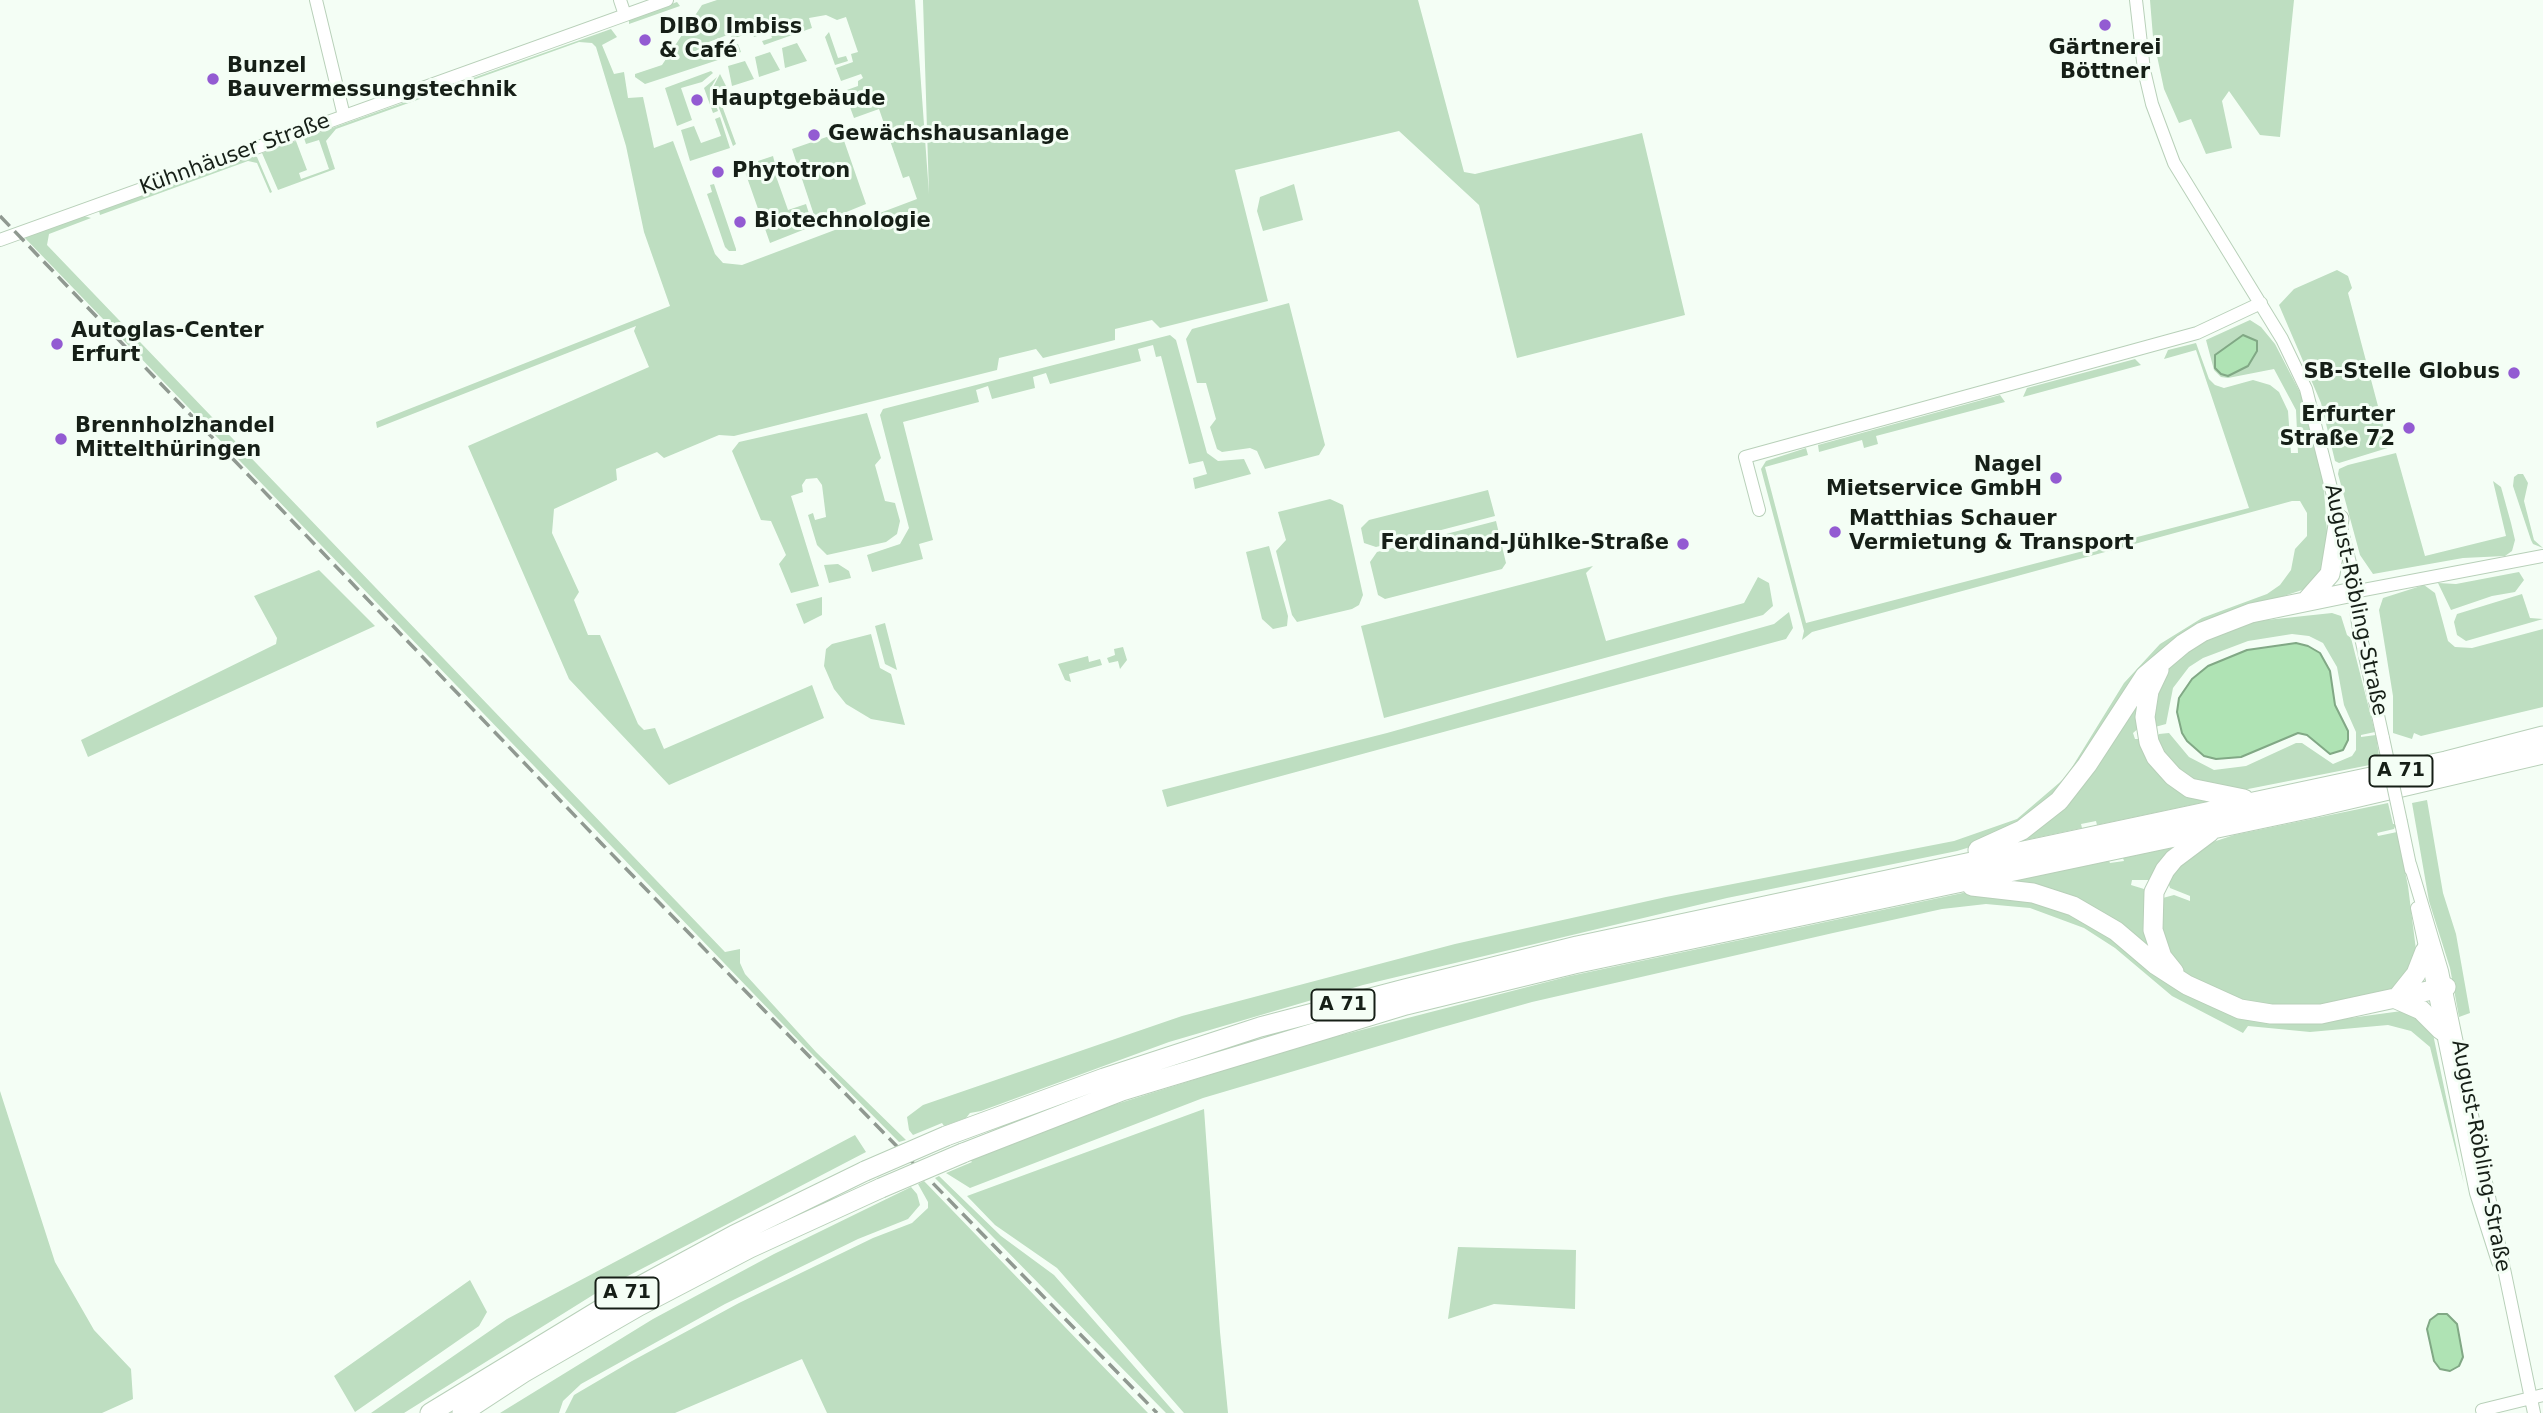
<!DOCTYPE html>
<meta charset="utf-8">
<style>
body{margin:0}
canvas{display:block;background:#f4fef5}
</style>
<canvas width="2543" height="1413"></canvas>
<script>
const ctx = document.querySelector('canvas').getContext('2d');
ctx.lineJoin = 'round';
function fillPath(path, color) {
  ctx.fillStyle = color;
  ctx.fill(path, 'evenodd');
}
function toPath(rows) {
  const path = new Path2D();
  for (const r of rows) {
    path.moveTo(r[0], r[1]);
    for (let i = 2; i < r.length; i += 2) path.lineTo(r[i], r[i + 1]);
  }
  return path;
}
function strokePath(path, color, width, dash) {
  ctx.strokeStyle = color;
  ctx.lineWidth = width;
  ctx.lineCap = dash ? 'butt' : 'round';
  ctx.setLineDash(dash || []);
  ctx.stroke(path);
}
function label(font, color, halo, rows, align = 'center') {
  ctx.font = font + ' "DejaVu Sans",sans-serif';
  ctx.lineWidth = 6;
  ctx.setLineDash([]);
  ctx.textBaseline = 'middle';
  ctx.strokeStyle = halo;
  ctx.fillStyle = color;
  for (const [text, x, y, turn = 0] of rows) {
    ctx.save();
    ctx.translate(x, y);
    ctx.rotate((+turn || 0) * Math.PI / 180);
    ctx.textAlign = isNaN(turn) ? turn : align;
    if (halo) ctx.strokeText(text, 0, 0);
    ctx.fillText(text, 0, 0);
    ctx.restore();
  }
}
fillPath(toPath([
 [717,0,915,0,929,194,923,0,1418,0,1464,172,1475,174,1642,133,1685,315,1517,358,1479,205,1399,131,1235,170,1268,301,1160,328,1152,320,1115,329,1115,340,1043,358,1036,349,999,358,997,370,734,436,719,435,664,458,657,452,616,469,617,480,554,509,552,533,579,592,574,600,588,635,600,635,638,724,644,730,655,728,664,749,812,685,824,718,669,785,569,679,468,446,649,367,634,331,636,326,377,428,376,422,670,306,644,232,626,146,596,47,592,43,579,42,336,129,326,141,335,169,278,190,262,153,296,141,307,170,299,173,301,179,329,169,319,140,306,144,304,138,611,29,617,37,602,45,614,74,624,72,628,98,643,97,654,148,673,141,715,254,723,263,742,265,917,199,909,176,903,178,879,109,854,118,844,91,858,86,858,81,863,78,861,74,841,81,836,68,853,62,851,54,858,52,846,17,837,20,826,15,809,18,812,28,764,45,762,41,772,38,770,32,754,37,752,32,732,39,730,34,706,43,708,49,717,46,721,59,645,84,635,77,635,74,662,65,702,5],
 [2150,0,2294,0,2280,137,2260,135,2229,91,2222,101,2232,148,2206,154,2191,119,2179,123,2164,89,2153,37],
 [677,2,680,6,629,24,629,19],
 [829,32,838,58,846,56,848,61,835,65,825,37],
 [728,43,729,47,738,44,741,52,724,58,720,45],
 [797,43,807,61,785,68,782,48],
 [770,52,780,70,759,77,755,57],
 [745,61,754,79,732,86,728,66],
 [711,71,713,73,702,82,681,88,692,120,677,126,665,88],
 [720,74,727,88,717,92,736,144,733,146,712,89],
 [717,77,710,89,718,111,713,113,704,88],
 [720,117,730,148,690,161,681,130,694,126,701,143,721,136,715,119],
 [841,132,866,204,817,224,792,149],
 [251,155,257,157,272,192,270,193,257,163,248,161,100,215,99,211],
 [773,156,775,164,772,165,788,210,806,204,813,226,770,243,743,166,753,163,755,166,759,165,758,161],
 [714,184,736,249,736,251,729,251,725,247,707,194,712,192,710,185],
 [1294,184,1303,220,1263,231,1257,211,1260,197],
 [84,216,91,218,49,234,47,245,725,952,740,949,740,963,745,974,816,1052,906,1140,899,1142,805,1047,24,237],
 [2337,270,2348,276,2352,288,2348,293,2387,440,2394,446,2339,463,2335,461,2321,403,2279,305,2294,289],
 [1289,303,1325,445,1319,455,1265,469,1257,451,1250,448,1222,452,1217,449,1210,427,1216,419,1206,383,1197,383,1186,339,1192,329],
 [2250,320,2261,327,2275,344,2305,402,2323,475,2329,560,2308,588,2209,621,2092,748,2038,813,1977,845,1957,851,1727,898,1363,985,1169,1042,981,1111,970,1113,966,1118,944,1126,942,1123,913,1135,909,1130,907,1117,923,1105,1182,1016,1455,944,1666,897,1954,841,2017,819,2066,777,2124,683,2160,644,2202,618,2267,594,2280,585,2291,570,2295,549,2307,536,2307,513,2300,501,2292,501,1812,632,1802,640,1804,631,1761,469,1766,461,1806,448,1808,455,1765,467,1806,623,2249,508,2196,350,2164,359,2168,350,2196,343,2209,379,2215,385,2224,388,2253,380,2270,385,2279,392,2288,411,2291,453,2298,453,2296,410,2274,369,2228,378,2221,377,2214,370,2206,340],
 [1170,335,1176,340,1207,453,1218,461,1244,459,1251,474,1195,489,1193,478,1207,474,1203,461,1189,464,1161,356,1156,357,1153,345,1138,349,1141,361,1050,384,1046,373,1033,377,1035,388,992,399,988,386,976,390,979,402,903,422,933,540,919,544,923,559,872,572,867,555,900,544,909,528,880,415,883,409],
 [2135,359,2141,365,2023,397,2027,388],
 [2000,395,2005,402,1876,436,1878,444,1864,448,1862,440,1819,452,1818,445],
 [867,413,881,458,875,465,885,501,895,503,900,521,897,534,886,542,827,555,817,545,808,515,813,513,815,520,826,517,822,485,817,478,806,479,802,485,803,492,791,496,819,586,791,593,779,564,786,555,771,521,761,520,732,451,739,442],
 [2396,453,2425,556,2506,536,2493,481,2501,487,2511,523,2515,540,2512,551,2505,556,2463,558,2373,574,2360,555,2338,474,2339,469,2348,465],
 [2518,474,2523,474,2528,483,2524,501,2534,540,2543,548,2533,544,2531,540,2513,486,2514,477],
 [1488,490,1495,516,1376,547,1364,543,1361,528,1369,520],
 [1330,499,1343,505,1363,595,1359,605,1352,609,1297,622,1292,615,1276,551,1286,540,1278,512],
 [1496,521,1506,563,1502,569,1385,599,1378,595,1370,562,1377,552],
 [1269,546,1288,616,1287,626,1273,629,1262,619,1246,552],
 [838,564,849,571,851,578,829,583,824,565],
 [1593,566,1586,573,1606,641,1744,603,1758,577,1769,583,1773,606,1763,615,1384,718,1361,626],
 [319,570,375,626,88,757,81,740,276,644,277,638,254,596],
 [2519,572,2524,580,2515,592,2492,596,2451,610,2438,583,2456,584],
 [2424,585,2435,593,2448,641,2455,647,2472,648,2543,629,2543,707,2421,736,2414,733,2412,739,2393,733,2393,696,2379,610,2383,598],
 [2522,594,2530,618,2543,619,2466,641,2457,635,2454,622,2457,614],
 [822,597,822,615,804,624,796,604],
 [1789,612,1793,628,1786,639,1167,807,1162,790,1387,733,1774,624],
 [2332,613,2341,616,2347,635,2351,638,2375,732,2361,735,2361,737,2376,735,2380,763,2243,790,2226,791,2178,775,2156,738,2159,734,2169,733,2189,757,2214,770,2246,766,2296,743,2302,743,2333,764,2352,756,2356,750,2356,732,2344,705,2337,667,2323,643,2309,636,2292,634,2248,641,2203,658,2189,667,2173,688,2166,724,2155,727,2151,698,2171,664,2209,637,2257,621],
 [885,623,897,670,885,664,875,626],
 [871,634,880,668,891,674,905,725,871,719,846,704,834,689,824,666,826,649,832,644],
 [1123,647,1127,660,1120,669,1118,661,1109,663,1107,658,1115,655,1114,649],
 [1088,656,1089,662,1100,659,1102,665,1069,674,1071,682,1065,680,1058,664],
 [2143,685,2140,727,2133,733,2135,739,2141,739,2210,801,2097,825,2096,821,2081,824,2082,828,2012,843],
 [2427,800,2443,893,2456,934,2470,1013,2459,1017,2450,968,2429,901,2412,803],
 [2388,803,2393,824,2396,824,2394,829,2377,833,2378,836,2397,832,2408,886,2416,950,2404,981,2391,989,2337,1005,2253,1005,2190,980,2164,950,2159,899,2174,895,2190,901,2190,896,2170,888,2167,878,2201,846,2234,835],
 [2180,846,2154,880,2132,880,2131,885,2144,889,2148,895,2155,951,2009,881,2109,861,2110,863,2124,861,2123,858],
 [1972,891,1996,891,2083,915,2179,987,2328,1021,2409,1010,2433,1034,2464,1184,2430,1047,2411,1031,2388,1025,2310,1032,2248,1026,2243,1033,2172,996,2115,948,2084,928,2030,908,1986,904,1942,909,1833,933,1532,1002,1436,1029,1203,1098,970,1188,946,1173,972,1162,970,1160,1107,1107,1311,1043,1570,976],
 [0,1091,55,1262,94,1330,131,1369,133,1399,102,1413,0,1413],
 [1204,1109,1220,1332,1228,1413,1184,1413,1057,1268,995,1225,967,1196],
 [855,1135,866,1152,601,1290,404,1413,371,1413,507,1319],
 [939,1176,1001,1236,1054,1275,1175,1413,1166,1413,935,1178],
 [924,1181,1148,1413,827,1413,802,1359,675,1413,565,1413,574,1395,632,1361,739,1303,873,1238,912,1223,928,1208,928,1202,918,1184],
 [911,1187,917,1194,920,1205,908,1219,858,1239,725,1304,581,1384,563,1401,559,1413,500,1413,653,1319,774,1254],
 [1458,1247,1576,1250,1575,1309,1494,1304,1448,1319],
 [470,1280,487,1312,479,1326,355,1412,334,1376]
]), '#bedec1');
const water = toPath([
 [2243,335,2257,341,2257,351,2248,366,2228,376,2221,374,2215,368,2215,355,2243,335],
 [2296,643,2308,646,2320,653,2330,671,2335,705,2348,731,2348,740,2343,750,2330,754,2307,735,2298,733,2241,757,2216,759,2204,756,2187,741,2182,733,2177,712,2179,698,2192,679,2208,666,2247,650,2296,643],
 [2438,1314,2447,1314,2457,1324,2463,1357,2459,1366,2450,1371,2440,1369,2434,1361,2427,1329,2430,1320,2438,1314]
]);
fillPath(water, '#afe3b4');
strokePath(water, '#81a885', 2);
const minor = toPath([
 [316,0,344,116],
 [620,0,625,15],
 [2136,0,2144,70,2152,104,2174,163,2282,339,2306,389,2351,567,2358,624,2383,738],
 [0,240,667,0],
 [1759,510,1745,457,2197,333,2261,303],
 [2353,592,2543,556],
 [2401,822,2411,870],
 [2410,864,2442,971,2534,1413],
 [2417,908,2476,1193,2498,1262],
 [2482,1410,2543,1395]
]);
const highway = toPath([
 [2308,599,2330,574,2339,519],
 [2159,670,2149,691,2145,717,2149,742,2156,757,2173,776,2190,788,2244,799],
 [1978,850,2022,830,2059,801,2087,765,2145,676,2183,644,2202,632,2251,613,2353,592],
 [1972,886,2033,893,2073,906,2116,931,2156,965,2187,985,2240,1009,2271,1014,2321,1014,2446,987],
 [2174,972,2162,957,2153,930,2154,892,2165,870,2174,859,2210,832],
 [2396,999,2416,974,2425,951],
 [2396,999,2421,1010,2441,1030],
 [946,1136,1104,1078,1260,1027,1405,989,1577,946,2446,761,2543,736],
 [963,1153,1122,1091,1406,1005,1574,964,2312,808,2543,754],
 [430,1413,629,1292,734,1235,865,1171],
 [462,1413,523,1373,639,1306,750,1248,881,1188]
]);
strokePath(minor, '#b8d0b9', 14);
strokePath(highway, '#b8d0b9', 21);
strokePath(minor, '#fff', 12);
strokePath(highway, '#fff', 19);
strokePath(toPath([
 [0,216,602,844,1157,1413]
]), '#909991', 3.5, [14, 7]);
const minorBridge = toPath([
 [2383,738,2401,822]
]);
const highwayBridge = toPath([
 [865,1171,946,1136],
 [881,1188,963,1153]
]);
strokePath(minorBridge, '#b8d0b9', 14, []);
strokePath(highwayBridge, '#b8d0b9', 21, []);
strokePath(minorBridge, '#fff', 12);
strokePath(highwayBridge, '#fff', 19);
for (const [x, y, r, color] of [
 [2105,25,7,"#935bd2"],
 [645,40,7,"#935bd2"],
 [213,79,7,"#935bd2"],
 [697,100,7,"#935bd2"],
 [814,135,7,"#935bd2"],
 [718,172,7,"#935bd2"],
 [740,222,7,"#935bd2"],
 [57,344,7,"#935bd2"],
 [2514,373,7,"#935bd2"],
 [2409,428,7,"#935bd2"],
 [61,439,7,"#935bd2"],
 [2056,478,7,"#935bd2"],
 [1835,532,7,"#935bd2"],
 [1683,544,7,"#935bd2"]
]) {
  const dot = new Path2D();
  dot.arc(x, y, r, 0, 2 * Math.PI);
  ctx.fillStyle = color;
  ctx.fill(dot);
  strokePath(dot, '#f4fef5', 2.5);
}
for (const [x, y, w] of [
 [2401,771,63],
 [1343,1005,63],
 [627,1293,63]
]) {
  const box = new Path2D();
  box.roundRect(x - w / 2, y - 15.5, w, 31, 5);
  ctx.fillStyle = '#f4fef5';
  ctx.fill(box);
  strokePath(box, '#161f17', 2);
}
label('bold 19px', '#161f17', null, [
 ["A 71",2401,771],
 ["A 71",1343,1005],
 ["A 71",627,1293]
]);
label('bold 21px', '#161f17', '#f4fef5', [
 ["DIBO Imbiss",659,28],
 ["& Café",659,52],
 ["Gärtnerei",2105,49,"center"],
 ["Böttner",2105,73,"center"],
 ["Bunzel",227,67],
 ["Bauvermessungstechnik",227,91],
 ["Hauptgebäude",711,100],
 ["Gewächshausanlage",828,135],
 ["Phytotron",732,172],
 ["Biotechnologie",754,222],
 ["Autoglas-Center",71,332],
 ["Erfurt",71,356],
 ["SB-Stelle Globus",2500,373,"right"],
 ["Erfurter",2395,416,"right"],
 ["Straße 72",2395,440,"right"],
 ["Brennholzhandel",75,427],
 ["Mittelthüringen",75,451],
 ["Nagel",2042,466,"right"],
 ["Mietservice GmbH",2042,490,"right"],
 ["Matthias Schauer",1849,520],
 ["Vermietung & Transport",1849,544],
 ["Ferdinand-Jühlke-Straße",1669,544,"right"]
], 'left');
label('21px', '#161f17', '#f4fef5', [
 ["Kühnhäuser Straße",235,155,-20],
 ["August-Röbling-Straße",2355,600,78],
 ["August-Röbling-Straße",2480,1156,79]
]);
</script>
